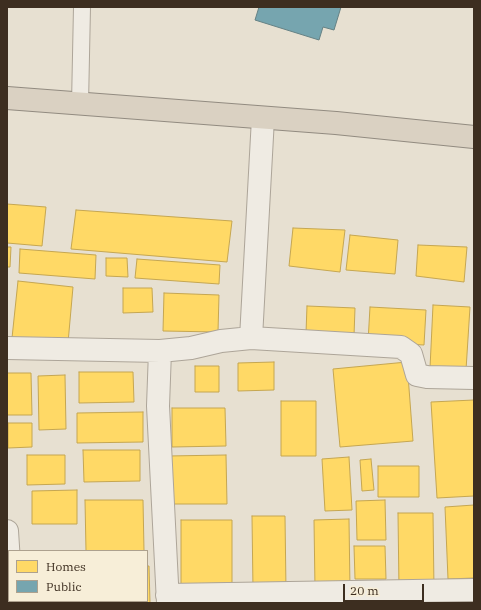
<!DOCTYPE html>
<style>
body{margin:0}
#map{position:relative;width:481px;height:610px;overflow:hidden;background:#e7e0d1;font-family:"IBM Plex Serif",serif}
canvas{display:block}
.frame{position:absolute;inset:0;border:8px solid #3d2e20;pointer-events:none}
.legend{position:absolute;left:8px;top:550px;width:140px;height:52px;box-sizing:border-box;background:#f7eed8;border:1px solid #ada18e;margin:0;padding:5px 7px;list-style:none;font-size:12px;color:#3d2e20}
.legend li{display:flex;align-items:center;gap:8px;height:20px}
.legend b{width:20px;border:1px solid #ada18e}
.scale{position:absolute;left:343px;top:584px;width:81px;height:18px;box-sizing:border-box;border:2px solid #3d2e20;border-top:0;padding-left:5px;font-size:12px;line-height:14px;white-space:nowrap;color:#3d2e20;-webkit-text-stroke:3px #f7eed8;paint-order:stroke}
</style>
<div id="map">
<canvas width="481" height="610"></canvas>
<div class="frame"></div>
<ul class="legend">
<li><b style="height:11px;background:#ffd966"></b>Homes</li>
<li><b style="height:11px;background:#76a5af"></b>Public</li>
</ul>
<div class="scale">20 m</div>
</div>
<script>
const ctx = document.querySelector('canvas').getContext('2d');
ctx.lineJoin = 'round';
function fillPath(path, color) {
  ctx.fillStyle = color;
  ctx.fill(path, 'evenodd');
}
function toPath(rows) {
  const path = new Path2D();
  for (const r of rows) {
    path.moveTo(r[0], r[1]);
    for (let i = 2; i < r.length; i += 2) path.lineTo(r[i], r[i + 1]);
  }
  return path;
}
function strokePath(path, color, width, dash) {
  ctx.strokeStyle = color;
  ctx.lineWidth = width;
  ctx.lineCap = dash ? 'butt' : 'round';
  ctx.setLineDash(dash || []);
  ctx.stroke(path);
}
const homes = toPath([
 [7,204,46,207,42,246,7,243,7,204],
 [76,210,232,221,227,262,71,249,76,210],
 [293,228,345,230,340,272,289,266,293,228],
 [350,235,398,240,395,274,346,270,350,235],
 [418,245,467,247,464,282,416,276,418,245],
 [7,247,11,247,10,267,7,267,7,247],
 [20,249,96,255,95,279,19,273,20,249],
 [106,258,127,258,128,277,106,276,106,258],
 [137,259,220,265,219,284,135,278,137,259],
 [18,281,73,287,68,343,12,338,18,281],
 [123,288,152,288,153,312,123,313,123,288],
 [164,293,219,295,218,332,163,331,164,293],
 [433,305,470,307,466,370,430,368,433,305],
 [307,306,355,308,354,336,306,333,307,306],
 [370,307,426,310,424,345,368,342,370,307],
 [274,362,274,390,238,391,238,363,274,362],
 [407,362,413,441,340,447,333,369,407,362],
 [195,366,219,366,219,392,195,392,195,366],
 [79,372,133,372,134,402,79,403,79,372],
 [7,373,31,373,32,415,7,415,7,373],
 [65,375,66,429,39,430,38,376,65,375],
 [474,400,474,496,437,498,431,402,474,400],
 [281,401,316,401,316,456,281,456,281,401],
 [172,408,225,408,226,446,172,447,172,408],
 [143,412,143,442,77,443,77,413,143,412],
 [8,423,32,423,32,447,8,448,8,423],
 [83,450,140,450,140,481,84,482,83,450],
 [27,455,65,455,65,484,27,485,27,455],
 [226,455,227,504,169,504,168,456,226,455],
 [349,457,352,510,325,511,322,459,349,457],
 [371,459,374,490,362,491,360,460,371,459],
 [378,466,419,466,419,497,378,497,378,466],
 [77,490,77,524,32,524,32,491,77,490],
 [85,500,143,500,144,551,86,551,85,500],
 [385,500,386,540,357,540,356,501,385,500],
 [474,505,474,578,448,579,445,507,474,505],
 [398,513,433,513,434,590,399,590,398,513],
 [252,516,285,516,286,590,253,590,252,516],
 [349,519,350,589,315,589,314,520,349,519],
 [181,520,232,520,232,583,181,584,181,520],
 [354,546,385,546,386,579,355,579,354,546],
 [147,566,149,566,150,603,93,603,93,601,147,601,147,566]
]);
fillPath(homes, '#ffd966');
strokePath(homes, '#c5a651', 1);
const public = toPath([
 [259,7,341,7,334,30,323,27,319,40,255,20,259,7]
]);
fillPath(public, '#76a5af');
strokePath(public, '#658184', 1);
const lane = toPath([
 [80,104,82,7]
]);
const street = toPath([
 [251,338,263,118],
 [7,348,160,351],
 [7,531,9,562],
 [167,595,474,590],
 [12,601,12,603],
 [168,603,158,406,160,351,191,348,221,341,251,338,401,347,411,354,417,375,427,377,474,378]
]);
const highway = toPath([
 [7,98,336,123,474,137]
]);
strokePath(lane, '#ada599', 18);
strokePath(street, '#ada599', 24);
strokePath(highway, '#928b80', 24);
strokePath(lane, '#efebe3', 16);
strokePath(street, '#efebe3', 22);
strokePath(highway, '#dad1c2', 22);
</script>
